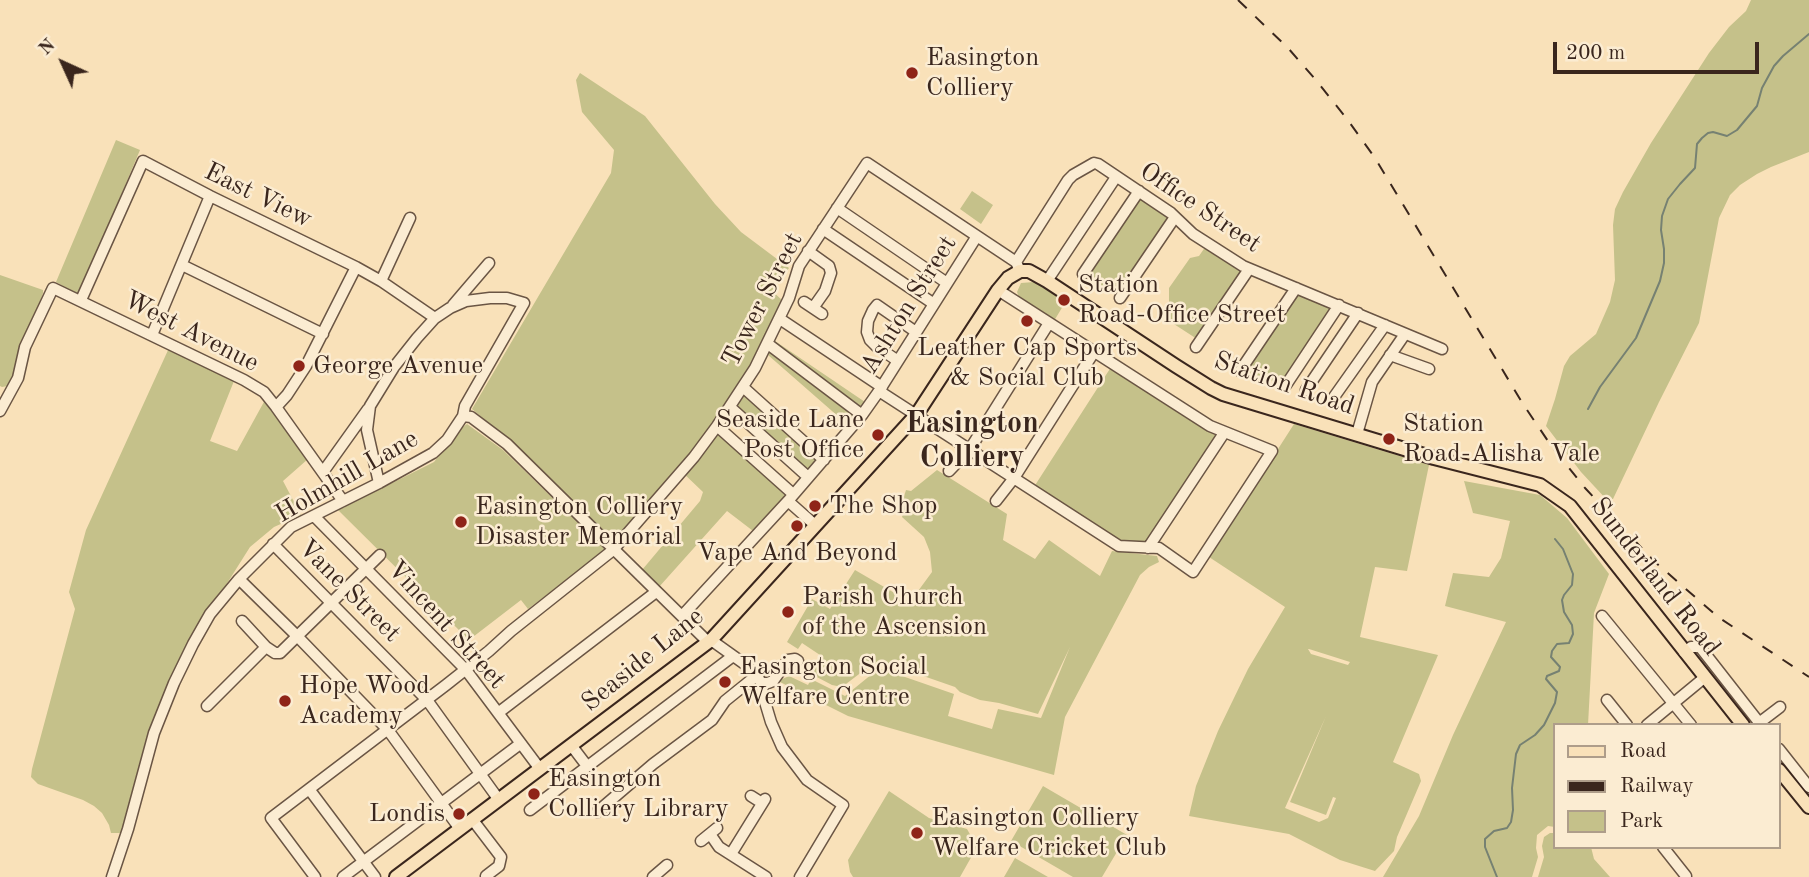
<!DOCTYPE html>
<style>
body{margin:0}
#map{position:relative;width:1809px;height:877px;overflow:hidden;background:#f9e1b9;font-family:"Old Standard TT",serif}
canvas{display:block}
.legend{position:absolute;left:1553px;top:723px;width:228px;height:126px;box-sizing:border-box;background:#fbecd2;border:2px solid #ae9d8a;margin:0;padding:9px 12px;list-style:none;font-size:21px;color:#3a261d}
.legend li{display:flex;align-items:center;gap:14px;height:35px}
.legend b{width:35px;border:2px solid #ae9d8a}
.north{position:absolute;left:28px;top:28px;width:70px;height:70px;-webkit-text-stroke:5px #fbecd2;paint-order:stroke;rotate:315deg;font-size:19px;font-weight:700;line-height:28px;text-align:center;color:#3a261d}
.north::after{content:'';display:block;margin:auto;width:24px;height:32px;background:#3a261d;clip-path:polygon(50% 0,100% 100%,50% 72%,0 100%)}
.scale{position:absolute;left:1553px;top:42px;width:206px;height:32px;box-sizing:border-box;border:4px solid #3a261d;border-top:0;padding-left:9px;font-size:21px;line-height:24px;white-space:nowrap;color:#3a261d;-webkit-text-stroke:5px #fbecd2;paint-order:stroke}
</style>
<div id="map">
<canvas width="1809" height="877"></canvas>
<ul class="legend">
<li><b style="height:9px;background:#f9e1b9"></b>Road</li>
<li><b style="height:9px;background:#3a261d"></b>Railway</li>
<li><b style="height:19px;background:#c5c18a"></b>Park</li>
</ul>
<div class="north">N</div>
<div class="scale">200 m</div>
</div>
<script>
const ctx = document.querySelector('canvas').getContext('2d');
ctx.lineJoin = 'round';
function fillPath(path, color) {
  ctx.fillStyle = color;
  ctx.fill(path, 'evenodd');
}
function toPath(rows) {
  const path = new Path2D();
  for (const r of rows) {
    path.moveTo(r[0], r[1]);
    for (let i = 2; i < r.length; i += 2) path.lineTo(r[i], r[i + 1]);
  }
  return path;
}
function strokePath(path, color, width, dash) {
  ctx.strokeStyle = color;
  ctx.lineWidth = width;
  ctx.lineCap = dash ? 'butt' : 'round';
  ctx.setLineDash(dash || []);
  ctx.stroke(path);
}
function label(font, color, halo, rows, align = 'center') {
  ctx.font = font + ' "Old Standard TT",serif';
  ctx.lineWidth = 5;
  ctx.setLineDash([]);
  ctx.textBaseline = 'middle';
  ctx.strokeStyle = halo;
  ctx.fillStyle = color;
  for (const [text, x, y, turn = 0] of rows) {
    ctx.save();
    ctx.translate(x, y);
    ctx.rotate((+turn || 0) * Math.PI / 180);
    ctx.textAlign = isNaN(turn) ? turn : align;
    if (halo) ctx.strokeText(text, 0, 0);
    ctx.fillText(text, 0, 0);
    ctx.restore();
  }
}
fillPath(toPath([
 [1751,0,1809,0,1809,152,1771,167,1757,174,1740,185,1730,195,1719,218,1699,323,1659,402,1613,499,1607,500,1581,472,1546,426,1555,399,1564,366,1570,356,1596,334,1610,302,1615,280,1613,225,1615,209,1623,192,1651,143,1709,53,1729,27,1746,11],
 [580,73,645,116,715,204,741,232,789,268,772,291,782,300,773,325,742,380,701,441,613,541,532,460,472,409,611,173,614,150,582,112,576,80],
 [116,140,140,150,79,295,56,282],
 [972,191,993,205,981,224,960,209],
 [1139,191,1175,217,1120,298,1083,274],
 [1208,243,1245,267,1197,339,1160,315,1169,302,1169,288,1190,258,1199,256],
 [0,275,43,290,43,293,16,375,8,386,2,387,0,386],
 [1034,282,1040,284,1066,301,1054,321,1019,297,1017,292,1021,283],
 [1296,288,1339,305,1286,385,1240,371],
 [775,341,865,402,848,425,768,355],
 [169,348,234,381,210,441,237,451,265,400,308,459,283,481,301,515,274,527,250,547,190,642,122,833,111,833,109,825,102,813,94,806,83,800,38,784,31,777,32,769,75,609,69,592,86,530],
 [1113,364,1224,433,1148,548,1119,546,1032,490],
 [743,387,824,460,808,477,730,407],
 [467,424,503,450,606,550,528,609,521,600,469,640,338,510,434,462,459,430],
 [1294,424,1429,465,1407,571,1375,567,1360,637,1438,655,1393,762,1419,774,1421,781,1397,837,1394,851,1375,871,1340,860,1289,834,1189,816,1196,786,1218,731,1248,669,1285,607,1209,557],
 [1308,649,1309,649,1350,662,1348,665,1311,654],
 [1326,716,1290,802,1326,815,1333,797,1336,798,1328,818,1319,822,1285,808],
 [717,426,793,494,757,534,727,511,659,587,642,570,700,501,703,492,681,471],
 [937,470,1007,514,1003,540,1035,559,1049,540,1100,576,1112,551,1157,556,1159,562,1149,567,1140,575,1065,717,1054,775,848,716,778,681,789,676,808,685,811,679,845,696,872,674,882,669,954,694,948,716,992,729,998,709,1041,718,1070,647,1038,714,999,703,980,700,960,692,955,687,886,663,871,665,842,687,832,685,813,675,813,668,820,655,802,643,798,649,787,642,812,599,830,609,855,570,910,602,932,572,930,552,924,537,902,517,904,511,901,506,906,490,911,491],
 [1464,481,1540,495,1567,518,1609,574,1594,613,1588,725,1555,725,1555,827,1548,826,1537,835,1536,848,1538,857,1532,877,1383,877,1419,816,1453,735,1506,622,1445,606,1453,573,1489,577,1501,558,1510,521,1473,513],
 [1043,786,1127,835,1102,877,1073,877,1011,841],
 [889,791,929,818,967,829,977,847,960,877,853,877,850,872,848,860],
 [1550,833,1555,833,1555,847,1591,847,1594,859,1610,877,1538,877,1544,857,1542,846,1544,837],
 [1015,858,1048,877,1004,877]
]), '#c5c18a');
strokePath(toPath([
 [1588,409,1600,387,1636,338,1660,281,1664,263,1664,249,1661,230,1662,216,1668,199,1680,184,1695,168,1697,144,1702,138,1708,133,1713,132,1727,136,1737,130,1757,106,1762,88,1774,66,1783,56,1809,34],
 [1497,877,1485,847,1485,839,1494,831,1507,828,1511,822,1513,810,1512,788,1516,754,1520,745,1535,735,1544,725,1555,703,1557,692,1546,679,1547,676,1559,671,1560,667,1551,657,1552,651,1557,644,1569,643,1573,634,1572,625,1564,612,1562,600,1564,595,1572,585,1573,574,1563,549,1555,539]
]), '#768172', 2);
const minor = toPath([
 [837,208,947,283],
 [823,229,934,304],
 [808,251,829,266,831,273,825,291,813,308],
 [1016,262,1068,180,1073,175,1094,163,1098,164,1171,213,1193,234,1243,266,1442,349],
 [182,265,323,334],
 [1083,274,1139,191],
 [381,281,410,218],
 [1047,281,1116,177],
 [1120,298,1175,217],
 [81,300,143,161,210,196,356,267,381,281,435,318],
 [804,302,822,314],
 [453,305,489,263],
 [780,319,882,387],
 [152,335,210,196],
 [768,344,862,415],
 [1196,347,1249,269],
 [1390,355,1429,369],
 [898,361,876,346,870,340,867,332,868,321,873,310,877,305,916,332],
 [1240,371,1296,288],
 [1286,385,1339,305],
 [743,387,824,460],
 [1306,390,1358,313],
 [879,391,1119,546,1159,548,1193,572,1272,451,1210,426,998,290],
 [1334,397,1385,325],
 [276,407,287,395,306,366,356,267],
 [730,407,808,477],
 [0,411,18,378,25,347,53,288,244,380,264,392,276,407,343,501],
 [463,416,471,417,507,444,708,642],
 [717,426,793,494],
 [1357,434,1372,382,1405,334],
 [949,471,970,449,1049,323],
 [323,472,368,409],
 [788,501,815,525],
 [996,501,1014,478,1094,352],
 [314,516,466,670,540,769],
 [273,544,427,700,499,800],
 [1148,548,1224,433],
 [239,579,297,636,388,730,460,829],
 [682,616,788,501,862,415,879,391,977,236],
 [1602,616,1691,725],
 [242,621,266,647,275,653,280,653,380,555],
 [711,640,746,665,759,679],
 [1684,652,1691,647,1700,647,1761,725],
 [761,683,765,702,771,722,782,747,807,780,843,805,800,877],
 [761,683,768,683,773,681,788,660,795,659,798,661],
 [1607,700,1627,725],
 [207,706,266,647],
 [498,713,656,592],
 [1759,723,1780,707],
 [1647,725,1704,678],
 [571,745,587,766],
 [1779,749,1809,787],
 [309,789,375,877],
 [751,796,762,803],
 [530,810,733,656],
 [597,812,653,764,712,720,725,701,756,676],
 [472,819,501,857,499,866,486,876],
 [710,834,719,847,766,877],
 [701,841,717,828],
 [1663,847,1686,876],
 [731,854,765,799],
 [112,877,128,829,154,733,174,683,193,644,210,614,239,579,291,527,379,483,433,453,447,440,463,416,465,406,524,303,507,298,490,298,466,301,450,308,435,318,417,338,394,367,370,406,367,430,379,483],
 [315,877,271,818,446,685,489,651,511,631,613,550,694,457,717,426,755,368,789,298,799,266,867,163,1016,262,1020,271],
 [343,877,520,744],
 [653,877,667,865]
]);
const major = toPath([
 [1779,770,1809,807],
 [396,877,711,640,917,414,998,290,1008,278,1020,271,1029,271,1047,281,1176,366,1211,388,1223,394,1434,458,1540,485,1570,506,1743,725]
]);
strokePath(minor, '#6a5544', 13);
strokePath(major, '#3a261d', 16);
strokePath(minor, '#fbecd2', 10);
strokePath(major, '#f9e1b9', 12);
strokePath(toPath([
 [1238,0,1288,48,1315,79,1347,119,1375,158,1523,404,1550,444,1585,488,1655,562,1718,617,1809,677]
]), '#3a261d', 2, [12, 12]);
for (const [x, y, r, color] of [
 [912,73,7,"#8f2418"],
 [1064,300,7,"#8f2418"],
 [1027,321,7,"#8f2418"],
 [299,366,7,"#8f2418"],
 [878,435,7,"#8f2418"],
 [1389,439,7,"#8f2418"],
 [815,506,7,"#8f2418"],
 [461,522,7,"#8f2418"],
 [797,526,7,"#8f2418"],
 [788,612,7,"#8f2418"],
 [725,682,7,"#8f2418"],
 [285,701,7,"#8f2418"],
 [534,794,7,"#8f2418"],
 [459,814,7,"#8f2418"],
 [917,833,7,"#8f2418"]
]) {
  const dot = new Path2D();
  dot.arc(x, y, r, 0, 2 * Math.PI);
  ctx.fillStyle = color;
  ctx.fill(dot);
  strokePath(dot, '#fbecd2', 2.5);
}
label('26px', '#3a261d', '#fbecd2', [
 ["Easington",926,58],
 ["Colliery",926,88],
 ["Station",1078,285],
 ["Road-Office Street",1078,315],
 ["Leather Cap Sports",1027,348,"center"],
 ["& Social Club",1027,378,"center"],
 ["George Avenue",313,366],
 ["Seaside Lane",864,420,"right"],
 ["Post Office",864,450,"right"],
 ["Station",1403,424],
 ["Road-Alisha Vale",1403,454],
 ["The Shop",829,506],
 ["Easington Colliery",475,507],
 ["Disaster Memorial",475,537],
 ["Vape And Beyond",797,553,"center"],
 ["Parish Church",802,597],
 ["of the Ascension",802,627],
 ["Easington Social",739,667],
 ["Welfare Centre",739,697],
 ["Hope Wood",299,686],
 ["Academy",299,716],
 ["Easington",548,779],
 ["Colliery Library",548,809],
 ["Londis",445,814,"right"],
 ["Easington Colliery",931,818],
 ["Welfare Cricket Club",931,848]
], 'left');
label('26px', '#3a261d', '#fbecd2', [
 ["East View",258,196,26],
 ["Office Street",1200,208,34],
 ["Tower Street",763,300,-63],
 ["Ashton Street",909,305,-58],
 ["West Avenue",191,332,27],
 ["Station Road",1284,384,19],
 ["Holmhill Lane",347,477,-30],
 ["Sunderland Road",1655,577,52],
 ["Vane Street",349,591,45],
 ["Vincent Street",446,625,48],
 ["Seaside Lane",643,660,-39]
]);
label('bold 30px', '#3a261d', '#fbecd2', [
 ["Easington",972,424],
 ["Colliery",972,458]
]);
</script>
